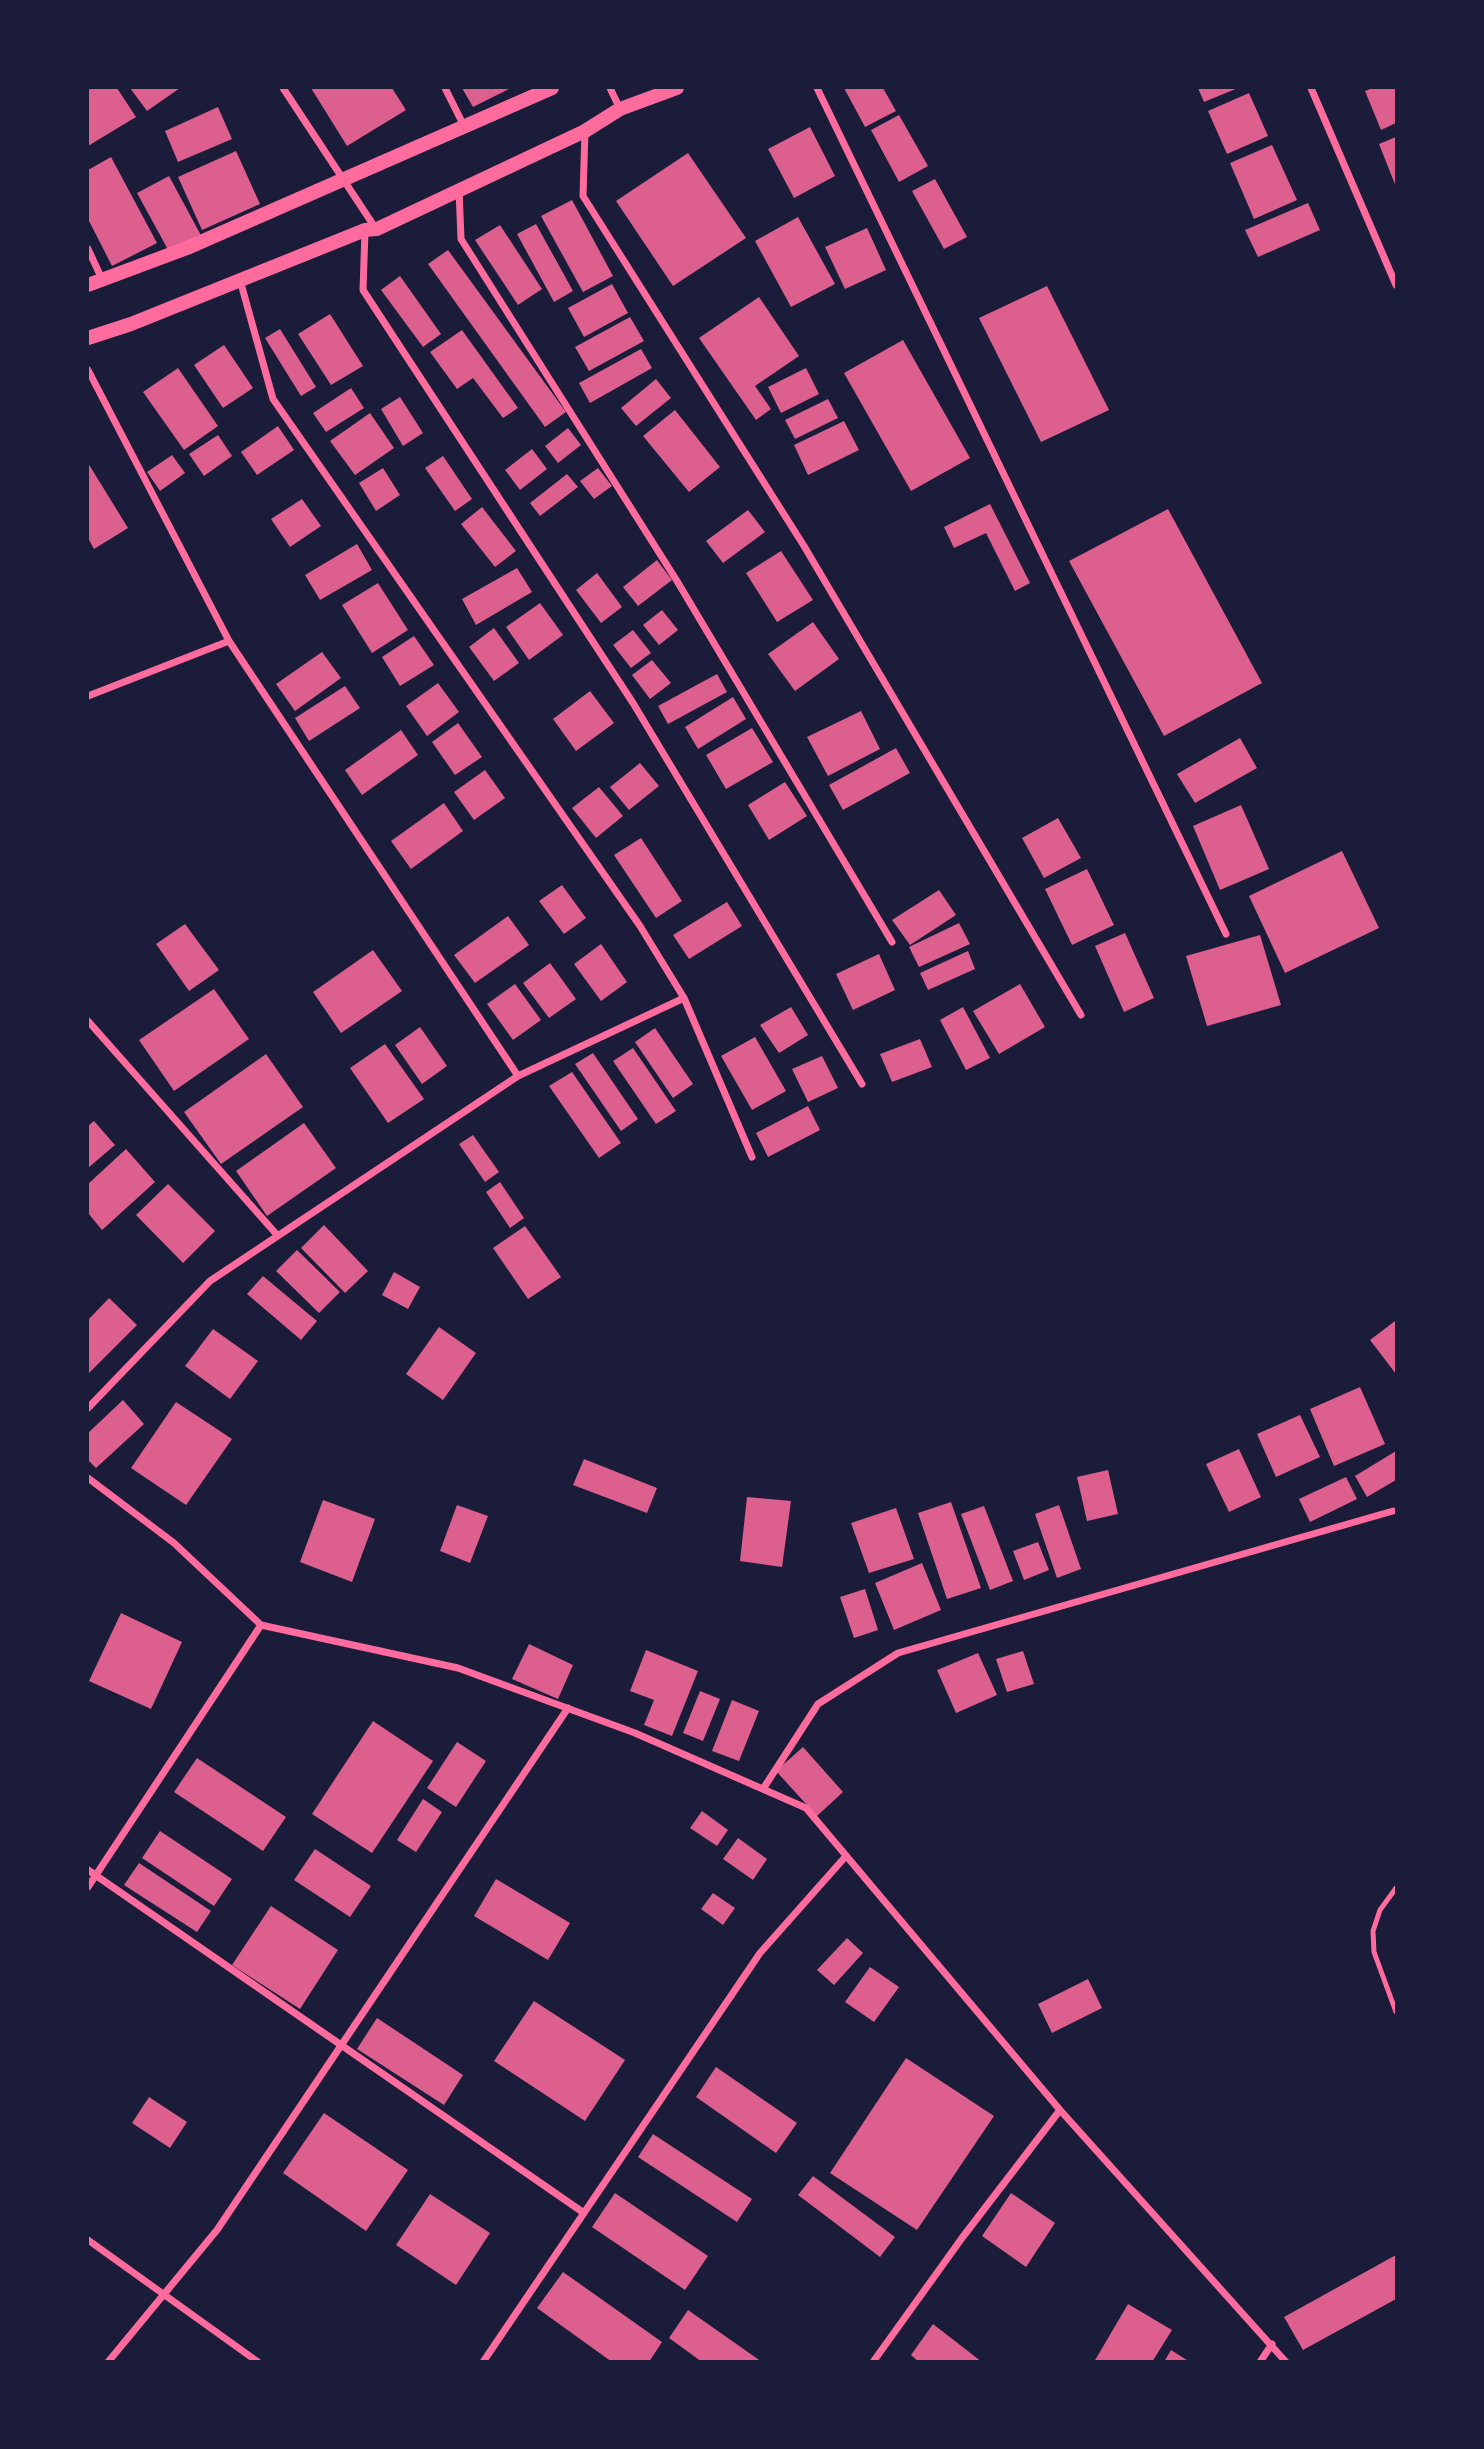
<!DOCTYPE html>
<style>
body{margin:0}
#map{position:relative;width:1484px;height:2449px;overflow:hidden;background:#1b1b3a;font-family:Inter,sans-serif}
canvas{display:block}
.frame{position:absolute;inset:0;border:89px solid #1b1b3a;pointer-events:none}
</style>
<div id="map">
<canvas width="1484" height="2449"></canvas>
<div class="frame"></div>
</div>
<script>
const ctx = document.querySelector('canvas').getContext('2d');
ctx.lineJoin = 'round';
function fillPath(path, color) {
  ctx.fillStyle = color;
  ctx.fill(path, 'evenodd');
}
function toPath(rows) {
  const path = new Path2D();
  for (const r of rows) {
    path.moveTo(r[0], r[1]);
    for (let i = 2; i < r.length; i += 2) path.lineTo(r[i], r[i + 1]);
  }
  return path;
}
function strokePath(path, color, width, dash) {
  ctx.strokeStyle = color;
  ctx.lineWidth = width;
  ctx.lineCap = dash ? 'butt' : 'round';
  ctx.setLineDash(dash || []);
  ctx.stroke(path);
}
fillPath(toPath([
 [92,88,117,88,136,117,88,146,88,90],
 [130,88,180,88,147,111],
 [311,88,392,88,406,110,347,146],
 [462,88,511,88,473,107],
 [844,88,883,88,896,111,865,127],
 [1198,88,1238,88,1204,102],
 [1373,88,1396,88,1396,123,1381,130,1365,91],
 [1249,93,1268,136,1227,154,1208,111],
 [218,107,232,139,178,162,165,131],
 [899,115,928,166,899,182,871,130],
 [810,127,835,176,794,198,768,149],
 [1396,137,1396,187,1379,144],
 [1272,145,1297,200,1254,219,1230,163],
 [236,151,260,204,202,230,178,177],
 [688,153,746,238,673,286,616,201],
 [111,157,157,243,112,266,88,219,88,170],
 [169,176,204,241,172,257,137,193],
 [935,179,967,237,944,249,912,191],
 [572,200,613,276,583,292,541,216],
 [1308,203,1320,230,1258,257,1245,230],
 [798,217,835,284,791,307,755,241],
 [536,224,573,291,554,302,517,234],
 [500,225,542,289,518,305,475,240],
 [867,228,886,270,845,289,825,247],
 [448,250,566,412,545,427,428,264],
 [400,276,441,334,423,347,381,290],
 [612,284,628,313,584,337,568,308],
 [1047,286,1109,410,1041,442,979,318],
 [759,297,799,356,755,386,771,409,756,420,699,338],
 [330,314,363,366,331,385,298,334],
 [630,317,644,341,589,371,575,347],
 [280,329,316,387,301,396,265,338],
 [462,330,518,408,503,418,473,378,457,389,430,352],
 [903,340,970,458,911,491,844,373],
 [224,345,253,388,223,408,194,365],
 [641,349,652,368,590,403,579,383],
 [178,368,218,426,184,450,143,392],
 [806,368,819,394,781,413,768,387],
 [656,379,671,398,636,426,621,408],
 [351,388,364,408,326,432,313,413],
 [400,397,423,433,403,446,381,409],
 [828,399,838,418,795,439,785,420],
 [675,410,720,467,689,492,643,436],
 [370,413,394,448,355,475,330,441],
 [844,421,859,450,808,475,794,445],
 [278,426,294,450,257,475,241,452],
 [568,428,581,445,558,463,545,446],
 [218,435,232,456,204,476,189,454],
 [532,449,547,469,520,490,505,470],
 [172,455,185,473,160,491,147,472],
 [443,456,472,499,455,511,425,468],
 [88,463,128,528,94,549,88,538],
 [383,468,400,495,376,511,359,483],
 [598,468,612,486,594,499,580,481],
 [567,474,578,487,540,516,530,503],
 [302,499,321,526,290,547,271,519],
 [990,504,1030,583,1015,591,986,533,954,548,944,527],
 [482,507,516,551,495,567,461,524],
 [1168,509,1262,683,1164,736,1069,561],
 [748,510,765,532,723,563,706,541],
 [357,544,372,570,320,600,305,575],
 [781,551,813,600,777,622,746,573],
 [657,560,672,580,638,606,623,587],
 [517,568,532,592,476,625,462,599],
 [597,573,622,607,601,623,576,590],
 [378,583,408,630,372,653,342,605],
 [540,603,563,635,529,660,506,627],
 [662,610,678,630,659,645,643,625],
 [813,622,839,659,795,691,768,654],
 [494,628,519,663,494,681,469,647],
 [633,630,651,653,631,668,613,645],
 [414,636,434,665,400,686,382,657],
 [322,652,341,678,295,711,276,684],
 [652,660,671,683,650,699,632,675],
 [717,674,727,692,668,724,658,706],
 [438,683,459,712,427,736,406,706],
 [345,686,360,708,309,741,295,718],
 [590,691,614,723,576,751,553,719],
 [733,697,746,719,698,749,685,727],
 [861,711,880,749,828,776,807,737],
 [458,723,482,757,455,775,432,742],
 [752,728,773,762,726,789,706,755],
 [401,730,418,755,362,795,345,770],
 [1240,738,1257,768,1195,803,1177,774],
 [896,748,910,773,843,810,829,785],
 [640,763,659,786,629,810,610,787],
 [485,770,505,798,474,820,454,792],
 [785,782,807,816,769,840,748,805],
 [599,787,623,816,596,838,572,808],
 [444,803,463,831,411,869,391,841],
 [1241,805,1269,869,1220,890,1193,826],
 [1058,818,1081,858,1044,878,1022,838],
 [641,838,682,901,656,918,614,855],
 [1342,851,1379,928,1285,973,1249,896],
 [1087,869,1114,925,1072,945,1045,889],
 [562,885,586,918,564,934,539,901],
 [939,890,956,915,910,945,892,920],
 [727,902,742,926,689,959,673,935],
 [508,916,529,945,475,983,454,955],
 [959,923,970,944,919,967,909,947],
 [185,924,219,970,189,991,156,944],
 [1125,933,1154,998,1124,1012,1095,946],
 [1260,935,1281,1005,1207,1026,1186,956],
 [601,944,627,982,601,1001,574,964],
 [373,950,402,991,341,1033,313,992],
 [968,951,975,969,928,990,920,973],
 [879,954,895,990,853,1010,836,974],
 [550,963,576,999,549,1018,523,983],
 [515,984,541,1020,513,1040,487,1004],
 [1020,984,1045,1027,999,1054,973,1011],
 [214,989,249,1039,174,1091,139,1040],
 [791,1007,808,1035,779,1053,760,1025],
 [963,1007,990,1058,966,1070,940,1020],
 [420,1027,447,1066,422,1084,395,1045],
 [655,1028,693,1084,673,1098,635,1042],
 [755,1037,786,1091,752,1110,721,1056],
 [920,1039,932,1067,892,1082,880,1054],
 [385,1044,424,1099,388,1123,350,1068],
 [633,1048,676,1111,656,1124,613,1061],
 [593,1053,638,1119,621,1131,575,1064],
 [266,1054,303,1107,221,1164,184,1112],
 [822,1056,838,1088,808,1102,792,1069],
 [572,1072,621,1143,599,1158,549,1086],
 [808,1106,820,1130,768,1157,756,1133],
 [94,1121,115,1145,88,1168,88,1126],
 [304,1123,336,1168,267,1216,236,1171],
 [473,1135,499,1172,485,1182,459,1144],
 [126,1149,155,1182,102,1230,88,1213,88,1184],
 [500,1182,524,1218,510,1228,486,1192],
 [168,1184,215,1231,183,1263,136,1215],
 [324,1225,368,1271,345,1293,301,1248],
 [525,1226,561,1277,528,1299,493,1248],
 [297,1250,340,1292,319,1313,276,1271],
 [394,1272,420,1287,408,1309,382,1295],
 [263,1276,317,1321,301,1340,247,1294],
 [109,1298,137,1325,88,1374,88,1320],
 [1395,1321,1396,1322,1396,1374,1370,1340],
 [439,1327,476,1353,443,1400,406,1374],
 [213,1329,258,1361,230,1399,185,1366],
 [1360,1387,1385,1444,1334,1466,1310,1409],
 [123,1400,144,1424,96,1468,88,1460,88,1433],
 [176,1402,232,1439,186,1505,131,1468],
 [1300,1415,1320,1457,1276,1477,1257,1434],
 [1239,1449,1261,1497,1229,1512,1206,1464],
 [1396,1451,1396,1480,1367,1497,1355,1476],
 [584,1459,657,1488,647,1513,573,1485],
 [1108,1470,1118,1514,1087,1521,1077,1477],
 [1346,1477,1357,1499,1310,1522,1299,1499],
 [747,1497,791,1501,782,1567,740,1561],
 [323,1500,375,1519,352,1582,300,1562],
 [951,1502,981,1588,947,1599,918,1513],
 [457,1505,488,1516,470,1563,440,1551],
 [1059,1505,1081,1569,1057,1578,1035,1514],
 [984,1506,1013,1581,990,1590,961,1514],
 [896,1508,914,1559,869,1573,851,1523],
 [1038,1542,1049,1570,1024,1580,1013,1551],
 [922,1563,941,1610,894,1630,875,1583],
 [865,1589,878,1630,854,1638,840,1597],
 [121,1613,182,1642,151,1709,89,1681],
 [529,1644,573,1665,558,1699,512,1679],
 [646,1650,698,1671,672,1736,644,1725,654,1700,630,1691],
 [1023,1651,1034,1684,1007,1692,996,1659],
 [978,1653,997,1695,956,1713,937,1670],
 [700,1691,720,1699,703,1741,683,1733],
 [732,1700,759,1711,739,1761,712,1751],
 [373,1721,433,1761,372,1853,312,1814],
 [457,1742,486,1761,456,1807,427,1788],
 [803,1747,843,1792,817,1816,776,1771],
 [197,1758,286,1817,263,1851,174,1792],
 [423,1799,442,1812,416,1852,397,1840],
 [702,1811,728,1830,717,1846,690,1828],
 [160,1831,232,1879,214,1906,142,1858],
 [738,1838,767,1859,753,1880,723,1859],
 [315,1849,371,1886,350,1917,294,1880],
 [139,1863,211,1911,197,1932,124,1885],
 [496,1879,570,1923,548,1960,474,1916],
 [713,1893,735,1908,723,1925,701,1909],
 [271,1906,338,1950,300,2009,232,1965],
 [847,1938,863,1953,834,1985,817,1970],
 [870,1967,899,1987,874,2022,845,2002],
 [1088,1979,1102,2008,1052,2033,1038,2004],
 [534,2001,625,2060,585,2121,494,2061],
 [377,2018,463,2075,444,2105,357,2049],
 [906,2058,994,2116,917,2230,830,2173],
 [716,2067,797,2123,776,2153,696,2097],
 [149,2097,187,2122,170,2148,132,2123],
 [324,2113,408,2170,366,2231,283,2173],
 [653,2134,752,2199,737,2222,638,2157],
 [813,2176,895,2237,880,2257,798,2195],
 [615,2193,708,2256,685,2290,592,2227],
 [1011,2193,1055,2223,1026,2267,982,2236],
 [430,2194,490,2233,456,2285,396,2245],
 [1396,2255,1396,2299,1303,2350,1284,2317],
 [563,2272,662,2342,649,2362,612,2362,537,2308],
 [1128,2304,1172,2330,1152,2362,1094,2362],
 [688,2310,762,2362,702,2362,669,2338],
 [933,2324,982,2362,919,2362,911,2355],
 [1171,2350,1190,2362,1164,2362]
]), '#dd5f8e');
strokePath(toPath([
 [1396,1888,1380,1910,1373,1931,1374,1952,1396,2012]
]), '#ff6b9d', 5);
strokePath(toPath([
 [283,88,376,229],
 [445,88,464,126],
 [610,88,620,109],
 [817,88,1226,934],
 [1311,88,1396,285],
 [585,131,583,196,804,546,1081,1015],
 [459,189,461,239,677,581,892,942],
 [365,231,363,290,633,703,862,1084],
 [88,249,102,279],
 [240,280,273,399,640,926,684,998,752,1157],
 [88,370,229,641,518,1076],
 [88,696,229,641],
 [88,1021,278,1236],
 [88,1408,210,1281,518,1076,684,998],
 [88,1478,174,1543,261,1625,458,1668,635,1733,806,1808,1060,2110,1286,2362],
 [763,1789,818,1704,898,1653,1393,1511],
 [88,1870,584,2213],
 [88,1887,261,1625],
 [88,2240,258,2362],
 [108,2362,217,2230,568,1708],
 [483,2362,760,1953,846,1856],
 [873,2362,962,2238,1060,2110],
 [1260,2362,1272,2344]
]), '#ff6b9d', 7);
strokePath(toPath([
 [88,285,187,248,552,88],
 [88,338,131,324,365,230,377,229,585,131,620,109,677,88]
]), '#ff6b9d', 14);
</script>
